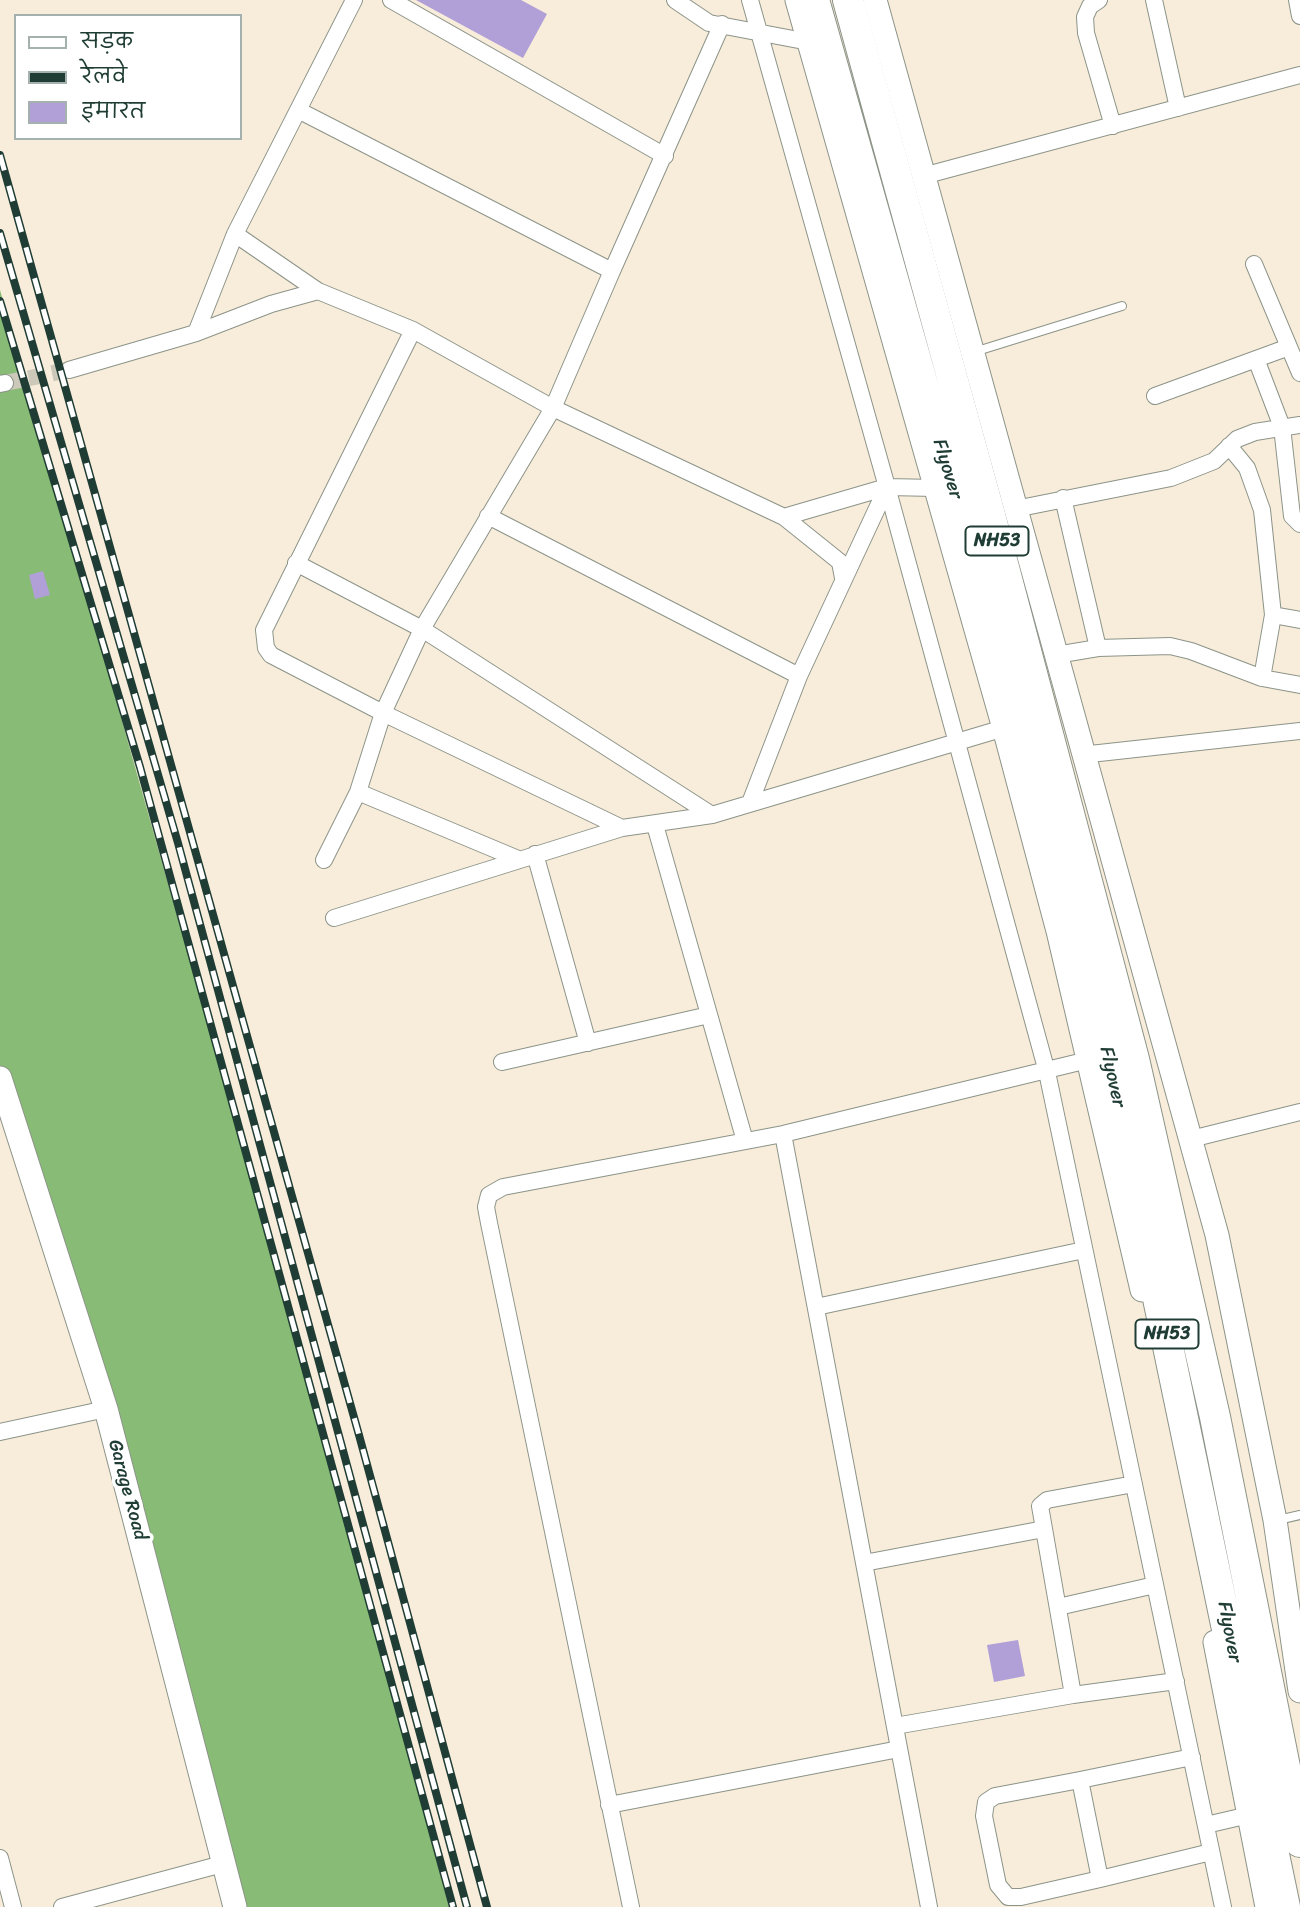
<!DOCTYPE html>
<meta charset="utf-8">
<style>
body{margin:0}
#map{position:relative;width:1300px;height:1907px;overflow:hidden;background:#f8ecdb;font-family:Sriracha,"Playpen Sans Deva",sans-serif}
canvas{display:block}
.legend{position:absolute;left:14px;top:14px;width:228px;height:126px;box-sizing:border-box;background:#fff;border:2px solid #a5b1ae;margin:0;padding:9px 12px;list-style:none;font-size:21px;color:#1f3d34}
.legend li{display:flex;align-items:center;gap:14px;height:35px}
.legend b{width:35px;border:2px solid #a5b1ae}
</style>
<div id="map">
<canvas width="1300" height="1907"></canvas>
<ul class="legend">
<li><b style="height:9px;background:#fff"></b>सड़क</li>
<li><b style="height:9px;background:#1f3d34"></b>रेलवे</li>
<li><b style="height:19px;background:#b0a0d7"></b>इमारत</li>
</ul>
</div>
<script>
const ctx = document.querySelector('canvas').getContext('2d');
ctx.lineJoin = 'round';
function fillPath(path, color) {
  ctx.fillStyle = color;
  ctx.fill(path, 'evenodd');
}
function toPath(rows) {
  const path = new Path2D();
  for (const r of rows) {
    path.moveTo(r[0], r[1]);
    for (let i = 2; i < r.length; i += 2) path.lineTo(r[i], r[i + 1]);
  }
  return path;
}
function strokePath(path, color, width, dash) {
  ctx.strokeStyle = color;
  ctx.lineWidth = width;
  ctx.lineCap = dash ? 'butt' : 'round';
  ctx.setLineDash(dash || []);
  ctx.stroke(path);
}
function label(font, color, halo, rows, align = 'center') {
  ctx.font = font + ' Sriracha,sans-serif';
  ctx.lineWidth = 7;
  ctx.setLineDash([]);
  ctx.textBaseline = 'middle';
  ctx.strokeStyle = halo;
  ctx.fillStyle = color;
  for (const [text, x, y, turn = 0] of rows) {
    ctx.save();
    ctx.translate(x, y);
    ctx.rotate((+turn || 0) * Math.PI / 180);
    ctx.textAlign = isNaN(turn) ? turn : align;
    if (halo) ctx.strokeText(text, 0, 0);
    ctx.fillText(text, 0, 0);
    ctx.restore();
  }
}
fillPath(toPath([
 [0,290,327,1445,449,1907,235,1907,226,1863,0,1078]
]), '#88bc76');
fillPath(toPath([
 [416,0,521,0,547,14,523,58],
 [43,571,50,595,35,599,29,575],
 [1018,1640,1025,1676,994,1682,987,1645]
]), '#b0a0d7');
strokePath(toPath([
 [5,383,69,370]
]), '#cdc9ba', 16, [16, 8]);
const lane = toPath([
 [974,352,1122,306],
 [1278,1520,1300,1515]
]);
const street = toPath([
 [391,0,665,156],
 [675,0,709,23,809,42],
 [750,0,887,487,1047,1072,1223,1907],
 [1099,0,1090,6,1085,17,1086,33,1113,126],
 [1154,0,1178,108],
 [1297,0,1300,16],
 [298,110,612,271,722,24],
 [923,176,1300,75],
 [235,234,318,291],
 [1254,264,1289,347],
 [413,330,264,630,266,648,271,655,383,713,622,828],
 [196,333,235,234,354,0],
 [1256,359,1282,427,1292,516,1300,524],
 [69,370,196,333,271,304,318,291,413,330,553,408,784,517,887,487,936,488],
 [0,384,5,383],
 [1155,396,1289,347,1300,373],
 [1229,446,1247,468,1262,510,1273,615,1262,678],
 [1063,498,1098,648],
 [1015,509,1171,478,1214,461,1237,439,1255,432,1300,425],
 [488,516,799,676],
 [784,517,840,562,843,578],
 [296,563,422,629,712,815],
 [1273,615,1300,620],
 [1056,655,1098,648,1170,646,1191,651,1262,678,1300,685],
 [1081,755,1300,731],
 [358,792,518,859],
 [750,803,799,676,887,487],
 [655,825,745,1141],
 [535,854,588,1043],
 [324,860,358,792,383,713,422,629,553,408,612,271],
 [334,918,622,828,712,815,1004,728],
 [502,1062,709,1015],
 [783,1134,929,1907],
 [1191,1139,1300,1112],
 [816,1307,1084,1250],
 [0,1432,106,1409],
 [864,1563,1044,1529],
 [1058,1607,1155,1585],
 [1073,1695,1176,1681],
 [895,1726,1073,1695,1040,1506,1047,1500,1134,1484],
 [1192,1757,1080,1780,1100,1879,1211,1852],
 [1080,1780,995,1796,986,1802,984,1816,998,1885,1008,1897,1021,1897,1100,1879],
 [609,1805,899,1749],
 [1206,1825,1249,1815],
 [0,1858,13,1907],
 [62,1907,226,1863],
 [631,1907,489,1223,486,1207,489,1195,503,1187,783,1134,1088,1060]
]);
const secondary = toPath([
 [797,0,1004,728,1058,931,1142,1290],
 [875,0,1217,1235,1275,1520,1300,1691],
 [0,1078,106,1409,235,1907],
 [1215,1642,1267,1907]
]);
const highway = toPath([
 [814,0,1031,766,1107,1054,1285,1907],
 [848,0,989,511,1134,1059,1215,1417,1300,1842]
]);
strokePath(lane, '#8c9488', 10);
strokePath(street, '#8c9488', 18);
strokePath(secondary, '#8c9488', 25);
strokePath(highway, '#8c9488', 32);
strokePath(lane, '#fff', 8);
strokePath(street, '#fff', 16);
strokePath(secondary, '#fff', 23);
strokePath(highway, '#fff', 30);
const rail = toPath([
 [0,155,359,1435,487,1907],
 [0,233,178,843,467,1907],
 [0,301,140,767,453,1907]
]);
strokePath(rail, '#1f3d34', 8);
strokePath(rail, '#fff', 5, [16]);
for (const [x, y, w] of [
 [997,541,63],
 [1167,1334,63]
]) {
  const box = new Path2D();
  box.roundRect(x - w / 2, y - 14.5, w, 29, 5);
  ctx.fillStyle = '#fff';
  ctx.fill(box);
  strokePath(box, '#1f3d34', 2);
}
label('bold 18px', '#1f3d34', null, [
 ["NH53",997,541],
 ["NH53",1167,1334]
]);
label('19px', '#1f3d34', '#fff', [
 ["Flyover",947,469,73],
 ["Flyover",1112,1077,77],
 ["Garage Road",127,1490,75],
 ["Flyover",1229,1632,79]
]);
</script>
